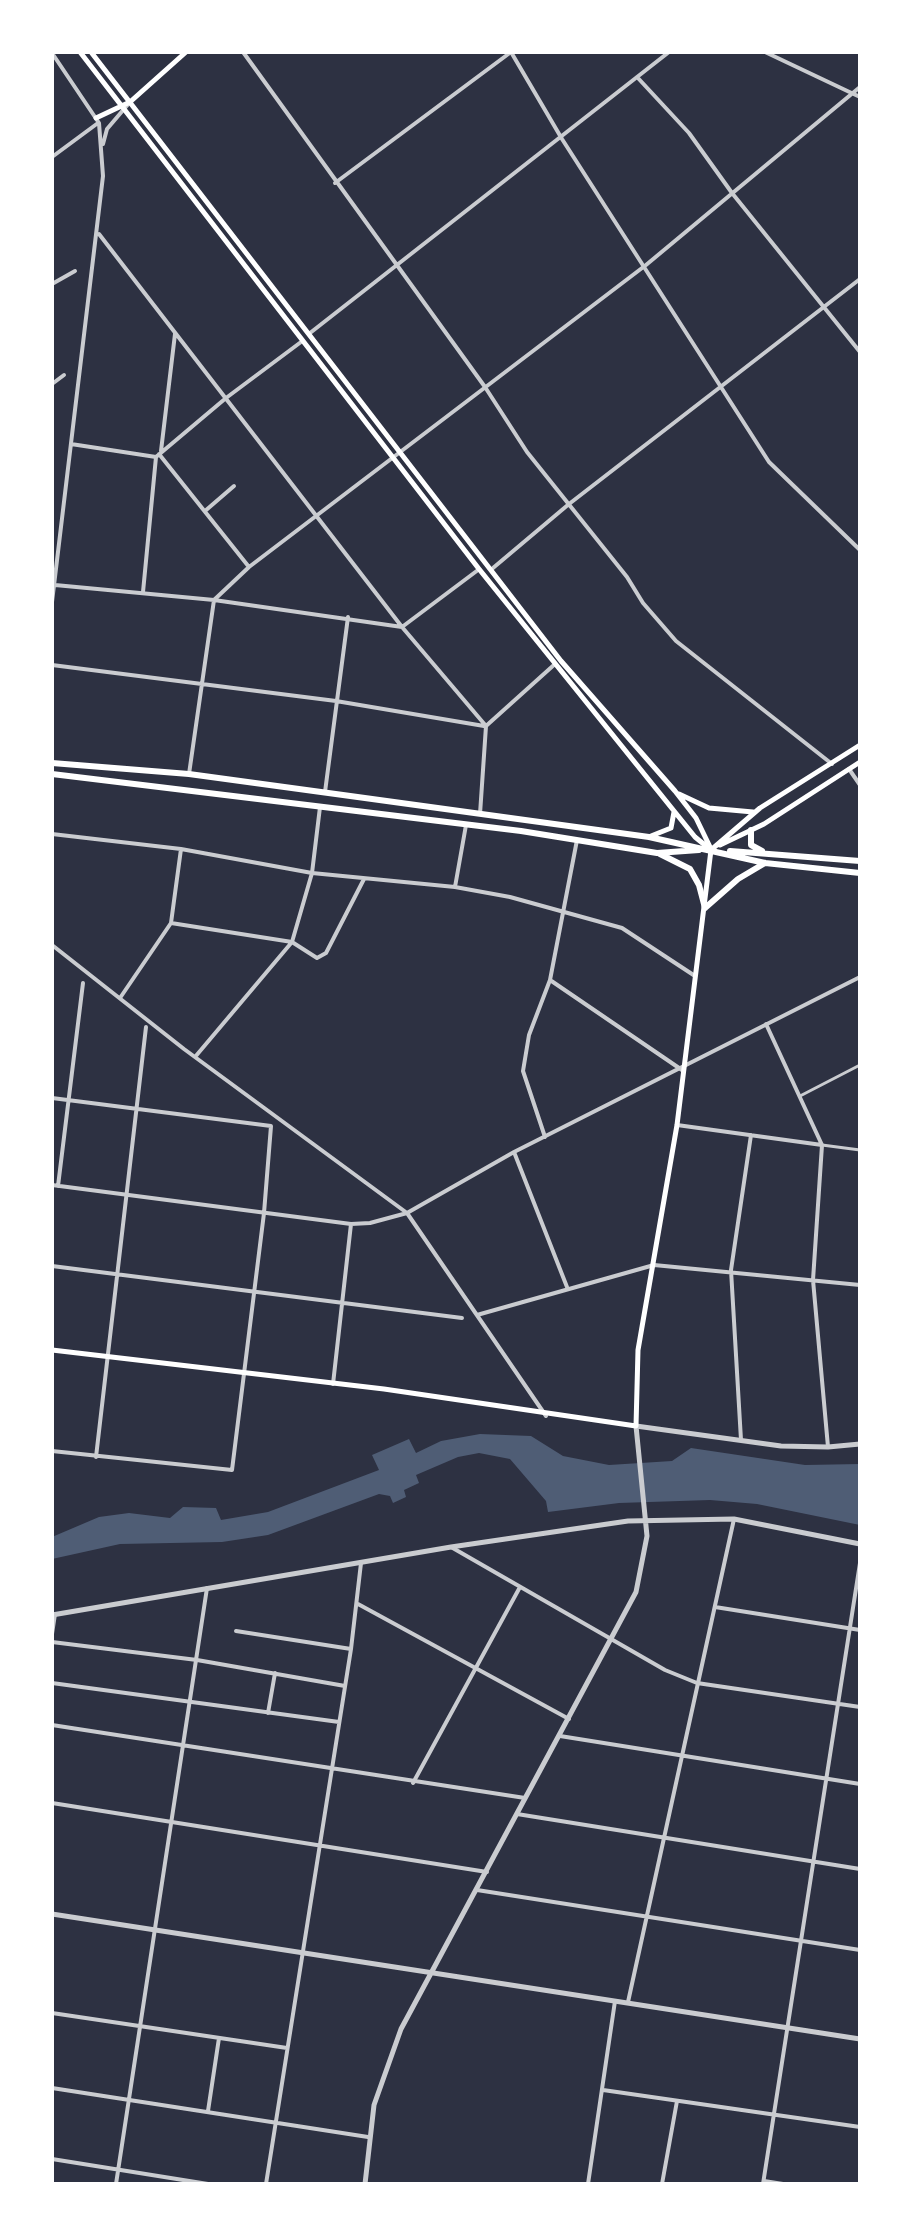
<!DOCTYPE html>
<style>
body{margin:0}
#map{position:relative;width:912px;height:2236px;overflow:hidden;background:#2d3142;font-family:"Times New Roman",serif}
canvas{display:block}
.frame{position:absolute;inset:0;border:54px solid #fff;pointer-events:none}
</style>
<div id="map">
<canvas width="912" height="2236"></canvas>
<div class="frame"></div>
</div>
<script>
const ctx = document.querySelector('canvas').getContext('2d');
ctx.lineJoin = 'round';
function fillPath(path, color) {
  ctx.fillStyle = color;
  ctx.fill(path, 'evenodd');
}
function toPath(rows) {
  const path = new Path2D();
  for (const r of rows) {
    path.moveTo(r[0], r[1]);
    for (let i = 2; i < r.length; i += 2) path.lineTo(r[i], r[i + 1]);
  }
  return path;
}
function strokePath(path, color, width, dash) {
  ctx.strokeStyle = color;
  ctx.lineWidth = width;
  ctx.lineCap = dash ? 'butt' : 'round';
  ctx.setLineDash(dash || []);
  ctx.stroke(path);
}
fillPath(toPath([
 [480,1434,531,1436,563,1456,609,1465,672,1461,691,1448,805,1465,860,1464,860,1525,757,1504,710,1500,619,1503,548,1512,546,1501,510,1459,479,1453,458,1457,416,1475,419,1483,404,1490,406,1497,393,1503,390,1496,379,1494,268,1535,222,1542,120,1544,52,1559,52,1537,99,1517,129,1513,170,1518,183,1507,216,1508,221,1520,268,1512,379,1470,372,1455,409,1439,416,1453,441,1441]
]), '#4f5d75');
strokePath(toPath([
 [800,1096,860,1065],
 [822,1145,860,1150]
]), '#caccd0', 3);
strokePath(toPath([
 [243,52,485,387,527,452,627,577,643,603,676,641,832,764],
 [511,52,562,139,769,462,860,550],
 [765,52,860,97],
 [52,53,99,123,103,176,52,602],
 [637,77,689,133,732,193,860,352],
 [103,144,107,129,130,102],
 [52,157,98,123],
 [335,183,511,52],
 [99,234,402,627,486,726,480,814],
 [52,284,75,271],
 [310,333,669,52],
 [52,384,64,375],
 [71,444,156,457],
 [161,451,175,334],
 [159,454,249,567],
 [205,511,234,486],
 [493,568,569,504,860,279],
 [55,585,214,600,402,627,478,570],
 [143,592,156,457,226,398,301,342],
 [214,600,249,567,646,265,860,87],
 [52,665,336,701,484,726],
 [486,726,555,664],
 [849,769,860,785],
 [189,774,214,600],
 [325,792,348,617],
 [52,834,181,849,312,873,455,887,510,897,622,928,695,976],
 [455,887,466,825],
 [171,923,292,942,317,958,326,953,364,879],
 [52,945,184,1049,407,1213,546,1416],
 [550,980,682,1070],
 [120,998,171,923,181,849],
 [766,1024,822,1145,813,1280,828,1447],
 [195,1057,292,942,312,873,320,807],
 [52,1098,271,1126,264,1213,232,1470,52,1451],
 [677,1125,822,1145],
 [545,1137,523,1071,529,1035,550,980,577,840],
 [514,1152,567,1287],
 [52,1185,351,1224,370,1223,407,1213,514,1152,860,977],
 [58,1186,83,983],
 [52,1266,462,1318],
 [477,1315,654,1265,860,1285],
 [333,1384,351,1224],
 [741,1440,731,1270,751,1135],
 [96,1457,146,1027],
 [451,1547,665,1670,697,1683,860,1707],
 [358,1604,569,1719],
 [715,1607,860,1630],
 [236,1631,351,1649],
 [52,1634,55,1614],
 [52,1642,197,1660,345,1686],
 [52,1683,339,1722],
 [268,1713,275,1673],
 [52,1725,525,1798],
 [560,1736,860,1784],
 [413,1783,520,1587],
 [52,1803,487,1872],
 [517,1814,860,1869],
 [477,1890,860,1950],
 [628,2002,734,1519],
 [52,2013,287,2048],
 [52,2088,368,2137],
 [603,2090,860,2127],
 [208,2111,219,2038],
 [52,2159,208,2184],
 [764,2181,783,2184],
 [116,2184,207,1588],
 [266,2184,351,1649,361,1563],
 [588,2184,615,2001],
 [662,2184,677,2101],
 [763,2184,860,1563]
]), '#caccd0', 4);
strokePath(toPath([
 [52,1615,451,1547,628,1521,734,1519,860,1544],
 [52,1914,860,2039],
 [365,2184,374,2105,401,2029,636,1592,647,1536,636,1426,781,1446,828,1447,860,1444]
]), '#caccd0', 5);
strokePath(toPath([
 [80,52,479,569,695,837,711,850],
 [91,52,561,661,675,791,696,818,711,849],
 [96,118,130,102,186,52],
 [679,794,709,808,753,812],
 [651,836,671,828,674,812],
 [720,845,764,824,860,762],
 [52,1350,384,1389,636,1426,638,1350,677,1125,711,850,760,808,860,745]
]), '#fff', 5);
strokePath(toPath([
 [52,763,189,774,343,795,649,837,765,863,860,873],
 [52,774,521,831,657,853,699,850],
 [751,830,751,845,762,851],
 [730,851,860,861],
 [660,854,690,869,699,885,705,908],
 [705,908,738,879,765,863]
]), '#fff', 6);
</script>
